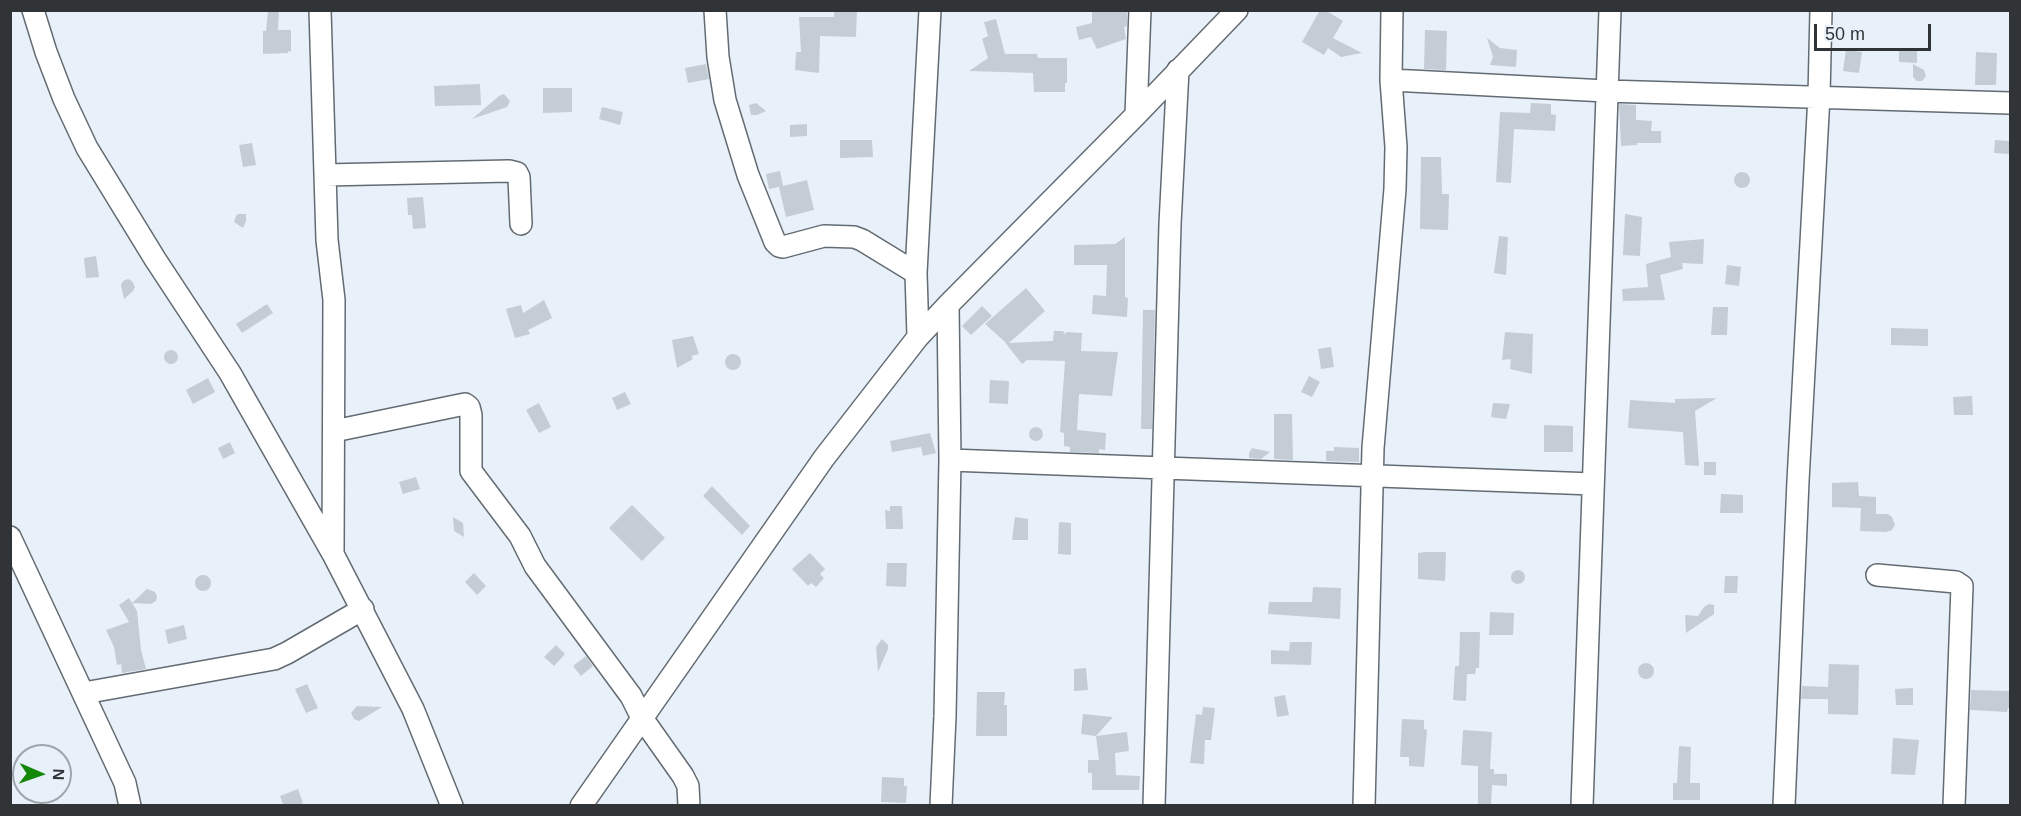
<!DOCTYPE html>
<style>
body{margin:0}
#map{position:relative;width:2021px;height:816px;overflow:hidden;background:#e8f1fa;font-family:Helvetica,sans-serif}
canvas{display:block}
.frame{position:absolute;inset:0;border:12px solid #303437;pointer-events:none}
.north{position:absolute;left:12px;top:744px;width:60px;height:60px;box-sizing:border-box;background:#e8f1fa;border:2px solid #9ea5ac;border-radius:50%;rotate:92deg;font-size:16px;font-weight:700;line-height:24px;text-align:center;color:#303437}
.north::after{content:'';display:block;margin:auto;width:21px;height:27px;background:#138806;clip-path:polygon(50% 0,100% 100%,50% 72%,0 100%)}
.scale{position:absolute;left:1814px;top:24px;width:117px;height:27px;box-sizing:border-box;border:3px solid #303437;border-top:0;padding-left:8px;font-size:18px;line-height:21px;white-space:nowrap;color:#303437;-webkit-text-stroke:4px #e8f1fa;paint-order:stroke}
</style>
<div id="map">
<canvas width="2021" height="816"></canvas>
<div class="frame"></div>
<div class="north">N</div>
<div class="scale">50 m</div>
</div>
<script>
const ctx = document.querySelector('canvas').getContext('2d');
ctx.lineJoin = 'round';
function fillPath(path, color) {
  ctx.fillStyle = color;
  ctx.fill(path, 'evenodd');
}
function toPath(rows) {
  const path = new Path2D();
  for (const r of rows) {
    if (r.length === 3) {
      path.moveTo(r[0] + r[2], r[1]);
      path.arc(r[0], r[1], r[2], 0, 2 * Math.PI);
      continue;
    }
    path.moveTo(r[0], r[1]);
    for (let i = 2; i < r.length; i += 2) path.lineTo(r[i], r[i + 1]);
  }
  return path;
}
function strokePath(path, color, width, dash) {
  ctx.strokeStyle = color;
  ctx.lineWidth = width;
  ctx.lineCap = dash ? 'butt' : 'round';
  ctx.setLineDash(dash || []);
  ctx.stroke(path);
}
fillPath(toPath([
 [268,10,279,10,278,30,291,30,291,52,288,51,288,53,263,54,263,31,266,31],
 [857,10,856,37,820,36,819,73,795,70,796,52,801,52,799,17,834,17,834,11],
 [1092,10,1127,10,1127,26,1124,27,1126,39,1097,49,1091,37,1079,40,1076,27,1092,23],
 [1320,10,1325,10,1343,21,1333,38,1362,53,1341,57,1328,48,1324,55,1302,42],
 [996,19,1005,54,1037,54,1038,58,1067,58,1067,83,1065,83,1065,92,1034,92,1033,73,969,71,988,58,982,39,988,36,984,22],
 [1425,30,1447,31,1446,70,1424,69],
 [1487,38,1500,48,1517,50,1516,67,1490,65,1493,57],
 [1899,48,1917,49,1917,63,1899,62],
 [1846,50,1862,52,1859,73,1843,71],
 [1976,52,1997,53,1996,85,1975,85],
 [706,64,709,79,688,83,685,68],
 [1913,64,1924,70,1926,76,1922,81,1917,81,1913,77],
 [480,84,481,105,435,106,434,86],
 [543,88,572,88,572,112,543,113],
 [504,94,510,101,507,107,472,119,499,96],
 [756,103,766,111,757,115,751,115,749,105],
 [1531,103,1551,104,1551,114,1556,115,1555,131,1514,129,1511,183,1496,182,1500,112,1530,113],
 [1619,104,1636,105,1636,120,1652,121,1651,131,1661,131,1661,143,1637,143,1637,145,1621,146],
 [602,107,623,112,620,125,599,119],
 [807,124,807,136,790,137,790,125],
 [840,140,872,140,873,157,840,158],
 [1995,140,2010,141,2010,154,1994,153],
 [252,143,256,165,243,167,239,145],
 [1421,157,1441,157,1442,194,1449,194,1448,230,1420,229],
 [780,171,783,186,769,189,766,174],
 [1742,180,8],
 [807,180,814,210,786,217,779,187],
 [423,197,426,228,413,229,412,215,408,215,407,198],
 [238,214,246,214,246,221,243,228,234,222,236,216],
 [1625,214,1642,217,1640,256,1623,255],
 [1499,236,1508,237,1506,275,1494,273],
 [1125,237,1125,297,1128,298,1127,317,1092,314,1093,295,1106,296,1107,265,1074,265,1074,245,1115,244],
 [1704,239,1703,264,1682,263,1683,269,1660,275,1665,300,1623,301,1622,289,1648,287,1646,264,1671,257,1669,242],
 [96,256,99,277,86,278,84,258],
 [1727,265,1741,267,1739,286,1725,284],
 [128,279,132,281,135,287,133,291,124,299,121,285,123,281],
 [1026,288,1045,311,1009,343,1053,341,1054,331,1063,331,1066,335,1066,332,1082,333,1081,351,1118,352,1112,396,1079,394,1077,430,1106,433,1105,450,1099,449,1099,453,1070,452,1070,447,1064,446,1064,433,1060,432,1065,361,1027,360,1022,364,1004,341,985,324],
 [544,300,552,318,528,330,530,334,515,338,506,309,521,305,523,313],
 [267,304,273,313,242,333,236,324],
 [982,306,992,316,971,335,962,326],
 [1713,307,1728,307,1727,335,1711,335],
 [1143,310,1155,310,1152,429,1141,429],
 [1891,328,1928,329,1928,346,1891,345],
 [1505,332,1533,334,1532,374,1510,369,1511,359,1502,360],
 [693,336,699,354,691,356,693,359,677,368,672,340],
 [1331,347,1334,367,1321,369,1318,349],
 [171,357,7],
 [733,362,8],
 [1309,376,1320,382,1312,397,1301,392],
 [208,378,215,392,193,404,186,390],
 [990,380,1009,381,1008,404,989,403],
 [625,392,631,404,617,410,612,398],
 [1972,396,1973,415,1954,415,1953,397],
 [1717,398,1695,411,1699,466,1685,465,1683,432,1628,428,1630,400,1675,403,1675,399],
 [539,403,551,427,539,433,526,410],
 [1493,403,1510,404,1506,419,1491,417],
 [1274,414,1292,414,1293,460,1274,459],
 [1544,425,1573,426,1573,452,1544,452],
 [1036,434,7],
 [930,433,936,453,923,456,921,447,892,452,890,441],
 [230,442,235,453,223,459,218,448],
 [1334,447,1359,448,1359,462,1326,461,1326,451,1334,451],
 [1252,448,1270,452,1261,459,1249,458,1249,453],
 [1704,462,1716,462,1716,475,1704,475],
 [416,477,420,489,403,494,399,482],
 [1858,482,1859,496,1876,497,1876,514,1888,514,1892,517,1895,525,1892,530,1886,532,1860,531,1861,508,1832,507,1832,483],
 [712,486,750,526,742,535,703,496],
 [1721,494,1743,495,1743,513,1720,513],
 [632,505,665,538,642,561,609,528],
 [890,506,902,506,903,529,886,529,885,510,890,511],
 [453,517,463,523,464,537,454,531],
 [1015,517,1028,519,1028,540,1012,540],
 [1059,522,1071,523,1071,555,1058,554],
 [1426,552,1446,552,1445,581,1418,579,1418,553],
 [810,553,825,569,820,574,824,578,816,587,811,583,808,586,792,569],
 [887,563,907,563,906,587,886,586],
 [1518,577,7],
 [474,573,486,586,477,595,465,582],
 [203,583,8],
 [1725,576,1738,576,1737,593,1724,593],
 [1313,587,1341,588,1340,619,1268,614,1269,602,1312,602],
 [147,589,155,592,157,596,156,601,151,604,132,603],
 [129,598,137,611,141,650,146,669,122,673,121,664,117,665,114,647,106,630,129,622,119,605],
 [1709,604,1714,605,1714,614,1686,633,1685,615,1698,616,1704,607],
 [1490,612,1514,613,1513,635,1489,635],
 [184,625,187,639,168,644,165,630],
 [1460,632,1480,632,1479,668,1476,668,1475,674,1467,674,1466,701,1453,700,1455,666,1459,666],
 [882,639,888,645,888,649,878,672,876,647],
 [1290,642,1312,642,1311,665,1271,664,1271,650,1289,651],
 [556,645,565,654,554,666,544,657],
 [586,656,593,666,581,676,573,666],
 [1646,671,8],
 [1829,664,1859,665,1858,715,1828,714,1828,699,1801,699,1802,686,1828,687],
 [1086,668,1088,690,1074,691,1074,669],
 [307,684,318,708,306,713,295,689],
 [1913,688,1913,705,1896,705,1895,689],
 [1971,690,2010,691,2010,708,2008,708,2007,712,1970,710],
 [977,692,1005,692,1004,705,1007,705,1007,736,976,736],
 [1285,695,1289,715,1277,717,1274,697],
 [357,706,382,707,359,721,354,719,351,713],
 [1203,707,1215,708,1211,740,1205,740,1204,764,1190,763,1196,714,1202,715],
 [1083,714,1113,717,1096,736,1081,734],
 [1402,719,1424,720,1424,729,1427,730,1424,767,1409,766,1409,757,1400,757],
 [1463,730,1492,732,1490,769,1494,769,1494,774,1507,774,1507,786,1492,785,1491,806,1478,806,1478,766,1461,765],
 [1127,732,1129,751,1115,753,1116,775,1140,776,1139,790,1092,790,1092,773,1088,773,1088,760,1099,760,1096,736],
 [1893,738,1919,740,1915,775,1891,774],
 [1679,746,1691,747,1690,783,1700,783,1700,800,1673,800,1673,783,1677,783],
 [882,777,904,778,904,786,907,786,906,803,881,802],
 [298,789,303,803,296,806,284,806,280,796]
]), '#c4cdd6');
const minor = toPath([
 [33,10,46,52,64,99,87,148,155,259,230,373,333,554,413,709,452,806],
 [320,10,327,240,334,300,333,552],
 [715,10,718,57,725,100,748,175,775,242,779,246,783,247,824,236,854,237,862,240,916,273],
 [1391,80,1606,91,2010,103],
 [1136,115,1140,10],
 [325,175,509,171,517,173,519,177,521,224],
 [918,337,916,273,930,10],
 [334,431,460,405,465,404,469,407,471,415,471,471,520,536,535,566,631,696,642,718,683,776,688,786,689,806],
 [950,460,1593,484],
 [10,537,125,783,130,806],
 [1877,575,1956,582,1962,586,1954,806],
 [84,693,274,659,287,653,363,609],
 [581,806,824,458,918,337,948,305,1136,115,1237,10],
 [941,806,945,716,950,460,948,305],
 [1154,806,1170,224,1178,70],
 [1364,806,1373,448,1395,189,1396,147,1391,80,1392,10],
 [1582,806,1610,10],
 [1784,806,1798,481,1819,96,1821,10]
]);
strokePath(minor, '#636b72', 24);
strokePath(minor, '#fff', 21);
</script>
